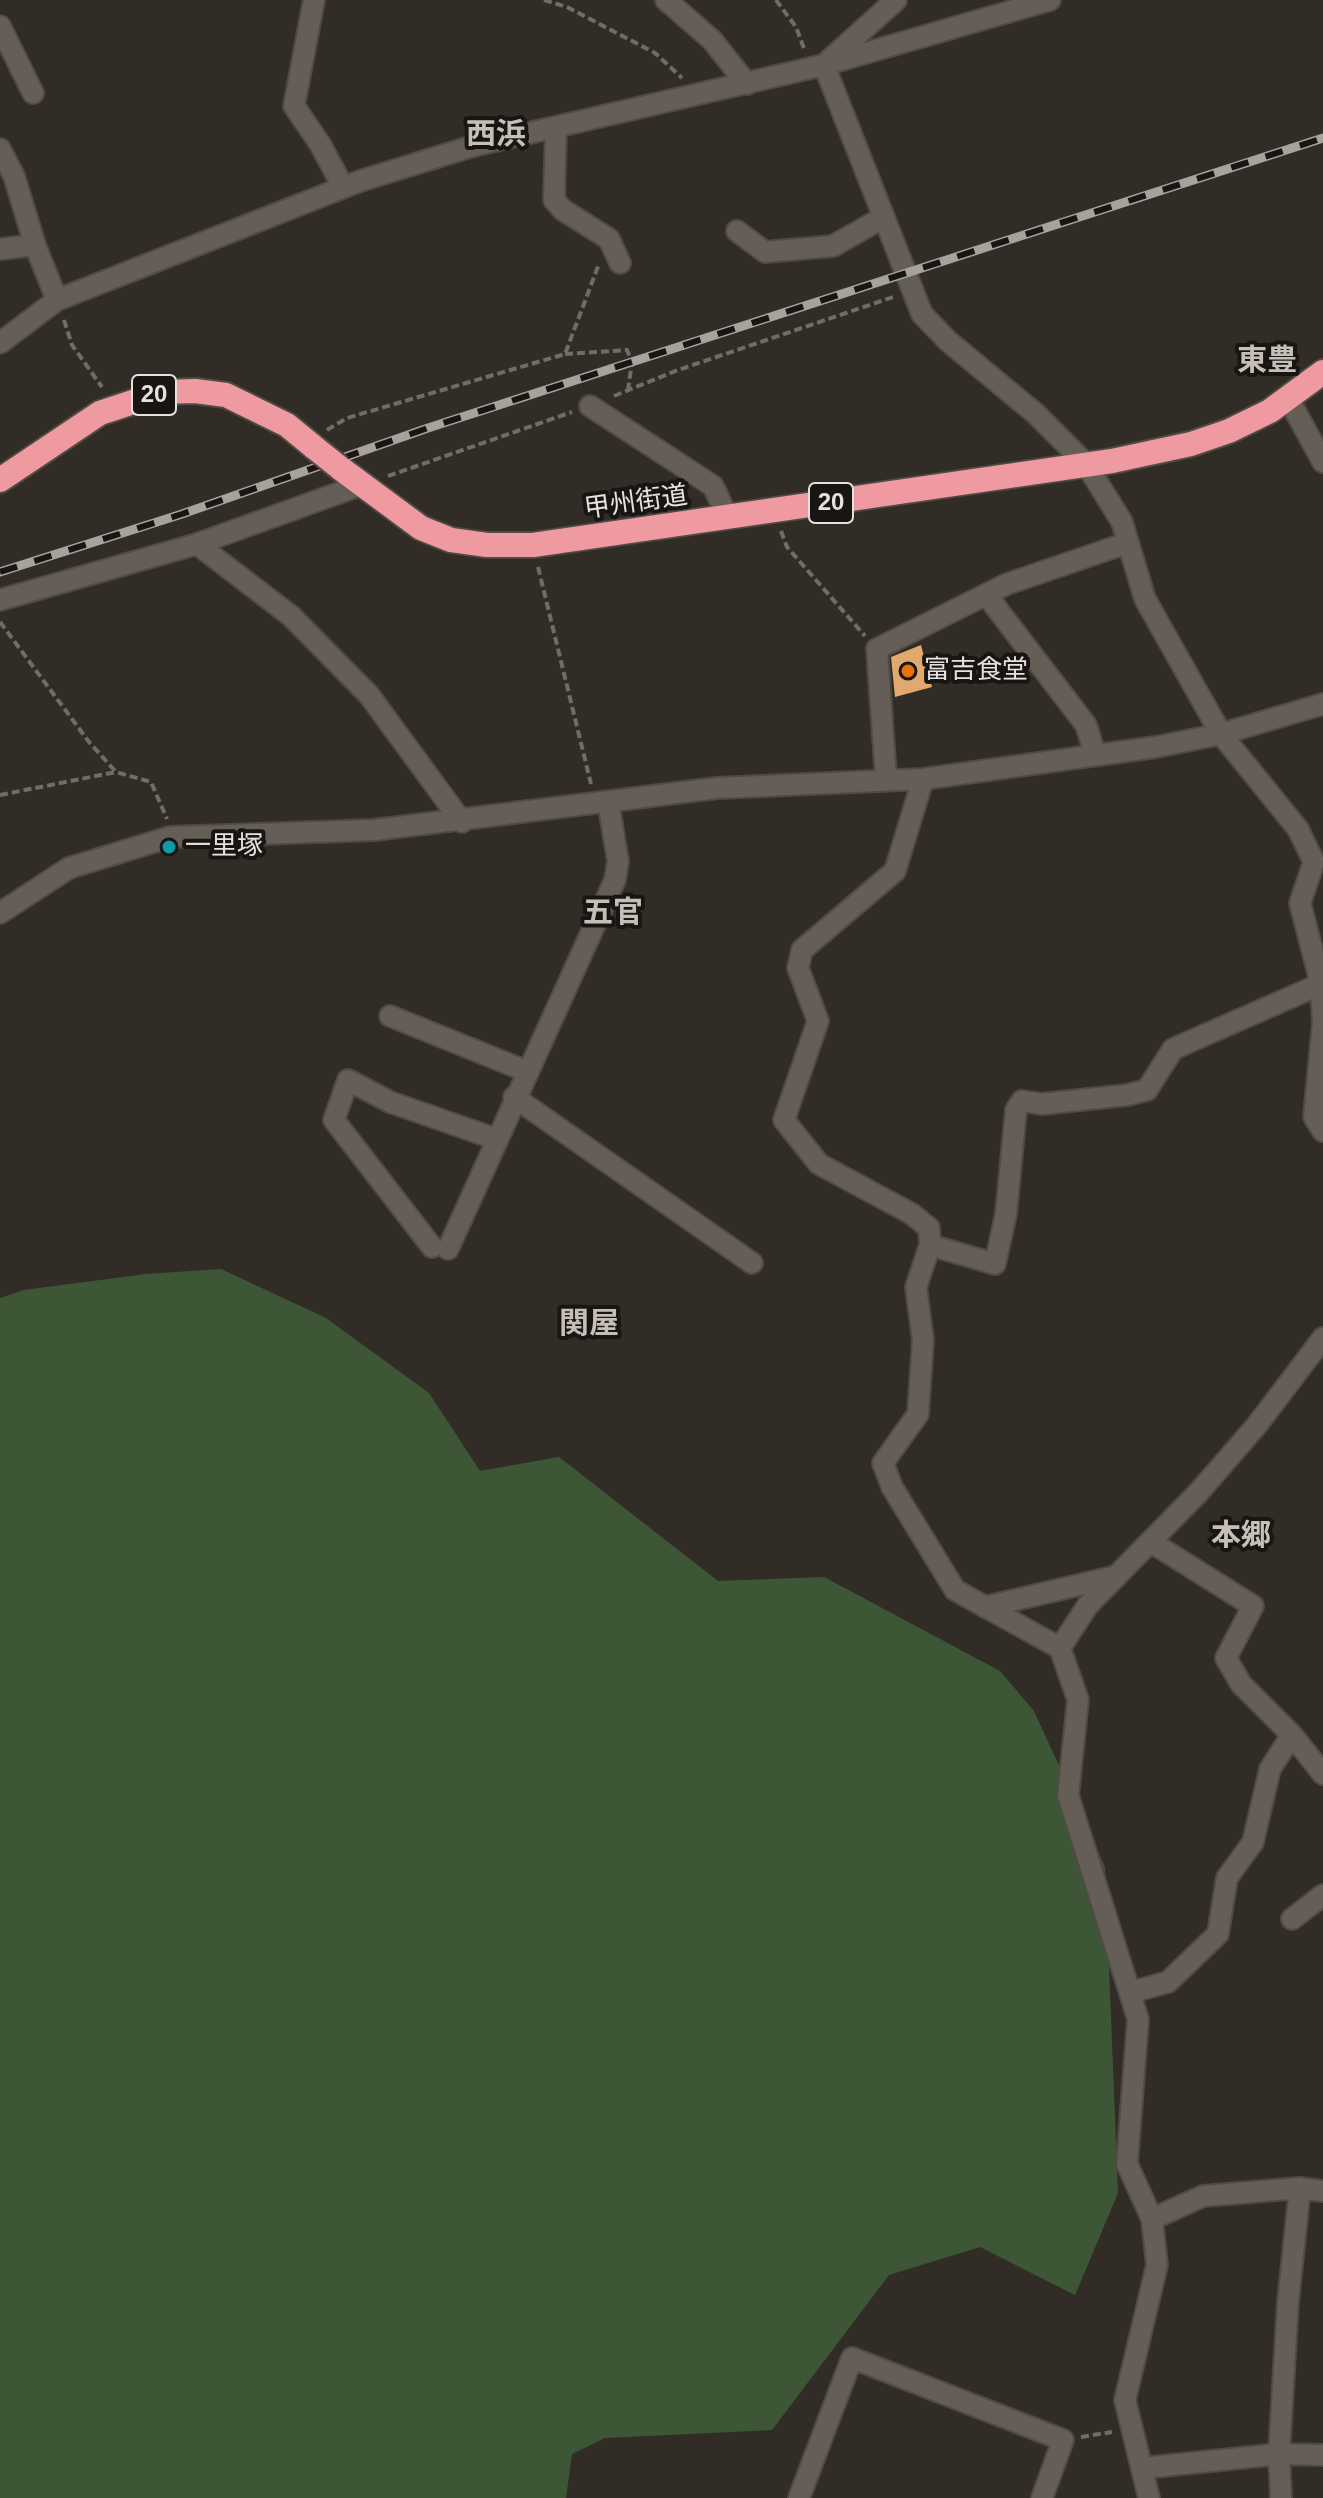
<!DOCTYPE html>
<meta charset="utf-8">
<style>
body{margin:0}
canvas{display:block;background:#322c26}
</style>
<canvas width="1323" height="2498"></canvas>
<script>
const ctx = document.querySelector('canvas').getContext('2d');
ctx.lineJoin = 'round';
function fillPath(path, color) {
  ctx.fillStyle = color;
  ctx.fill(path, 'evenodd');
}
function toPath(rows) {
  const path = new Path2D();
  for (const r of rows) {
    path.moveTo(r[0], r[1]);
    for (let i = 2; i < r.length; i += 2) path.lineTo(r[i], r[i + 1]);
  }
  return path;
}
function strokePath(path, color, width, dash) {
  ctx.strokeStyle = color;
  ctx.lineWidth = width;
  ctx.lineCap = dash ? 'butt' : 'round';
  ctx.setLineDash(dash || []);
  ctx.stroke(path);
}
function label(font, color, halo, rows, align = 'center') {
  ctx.font = font + ' Arial,"Noto Sans JP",sans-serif';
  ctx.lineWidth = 8;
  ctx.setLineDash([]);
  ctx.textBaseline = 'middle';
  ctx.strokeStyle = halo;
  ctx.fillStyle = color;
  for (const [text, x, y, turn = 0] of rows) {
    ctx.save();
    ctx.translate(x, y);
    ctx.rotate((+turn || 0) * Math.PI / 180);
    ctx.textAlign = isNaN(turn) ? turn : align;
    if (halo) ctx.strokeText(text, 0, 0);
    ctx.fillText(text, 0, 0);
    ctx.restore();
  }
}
fillPath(toPath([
 [221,1269,326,1318,429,1393,480,1471,559,1457,718,1581,824,1577,1000,1671,1034,1711,1105,1867,1118,2193,1075,2295,980,2247,889,2275,772,2430,605,2438,572,2454,566,2498,0,2498,0,1298,24,1290,146,1274]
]), '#3d5736');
fillPath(toPath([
 [921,645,932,687,895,697,891,657]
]), '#e2a96f');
const minor = toPath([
 [314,0,294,106,320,144,343,187],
 [666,0,712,40,747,84],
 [896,0,824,65,922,314,948,341,1036,414,1086,464,1122,522,1145,599,1221,734,1298,829,1314,862,1300,903,1321,984,1323,1023,1314,1117,1323,1131],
 [0,26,33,93],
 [556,127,554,200,563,210,609,239,620,263],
 [0,149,14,176,35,245,57,300],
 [737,231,765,252,833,246,884,217],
 [0,249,35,245],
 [0,343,57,300,360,181,473,146,824,65,1050,0],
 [1288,398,1323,462],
 [590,406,713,486,728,518],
 [197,544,291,616,369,695,462,822],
 [988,597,1086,725,1095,754],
 [0,600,197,544,361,485],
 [886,778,877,649,1007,584,1127,543],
 [923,779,895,871,802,950,798,968,818,1021,784,1120,819,1164,912,1214,929,1228,930,1245],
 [0,913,69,868,170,837,374,830,717,788,923,779,1156,747,1221,734,1323,704],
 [390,1016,526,1071],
 [514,1097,752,1263],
 [432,1247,334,1120,348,1080,390,1102,496,1139],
 [448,1249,615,880,618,861,608,801],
 [1151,1542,1253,1606,1226,1658,1241,1684,1292,1735,1323,1774],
 [985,1607,1117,1576],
 [1060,1648,955,1590,892,1487,883,1463,918,1414,923,1340,916,1287,930,1245,995,1264,1006,1214,1016,1110,1022,1101,1042,1104,1127,1095,1147,1090,1173,1049,1321,984],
 [1292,1919,1323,1895],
 [1132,1992,1168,1982,1218,1934,1227,1878,1253,1842,1270,1769,1292,1735],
 [1152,2219,1203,2196,1300,2188,1323,2191],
 [1143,2468,1279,2454,1323,2455],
 [799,2498,852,2358,1063,2440,1042,2498],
 [1149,2498,1125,2400,1157,2265,1152,2219,1127,2164,1138,2019,1068,1795,1078,1700,1060,1648,1088,1605,1198,1493,1257,1425,1323,1338],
 [1281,2498,1279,2454,1288,2302,1300,2188]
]);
const highway = toPath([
 [340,468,421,528,451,540,487,545,533,545,1112,461,1191,444,1229,431,1270,411,1323,372],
 [0,480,100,413,163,392,195,391,226,395,287,425,315,448]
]);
strokePath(minor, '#4f4a45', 24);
strokePath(highway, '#4f4a45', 28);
strokePath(toPath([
 [544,0,567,7,655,53,682,78],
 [776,0,796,27,805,51],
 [64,320,72,345,102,387],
 [565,354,627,350,632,362,628,390],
 [614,396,678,370,896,296],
 [327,430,347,418,565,354,599,264],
 [388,476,572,412],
 [781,531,787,547,865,636],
 [538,567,591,784],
 [0,622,89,742,116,772,151,782,167,819],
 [0,795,116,772],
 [1081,2437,1112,2432]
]), '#716c67', 4, [8, 4]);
strokePath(minor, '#645e57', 20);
strokePath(highway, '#ef9aa1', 24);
const rail = toPath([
 [0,572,182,514,428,428,1323,138]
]);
strokePath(rail, '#a7a29e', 9);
strokePath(rail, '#181513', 6, [18]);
const highwayBridge = toPath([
 [315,448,340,468]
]);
strokePath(highwayBridge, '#4f4a45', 28, []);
strokePath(highwayBridge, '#ef9aa1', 24);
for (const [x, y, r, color] of [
 [908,671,8,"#e8710a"],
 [169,847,8,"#0f9aa8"]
]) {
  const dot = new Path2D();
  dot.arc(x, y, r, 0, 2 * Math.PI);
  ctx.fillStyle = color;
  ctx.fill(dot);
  strokePath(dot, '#181513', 3);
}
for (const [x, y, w] of [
 [154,395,44],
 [831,503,44]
]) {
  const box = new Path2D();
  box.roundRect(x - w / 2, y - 20, w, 40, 6);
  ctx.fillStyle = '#181513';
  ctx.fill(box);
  strokePath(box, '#e5e1de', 2);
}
label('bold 24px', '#e5e1de', null, [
 ["20",154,395],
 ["20",831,503]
]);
label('26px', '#e5e1de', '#181513', [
 ["甲州街道",636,503,-8]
]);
label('26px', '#e5e1de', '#181513', [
 ["富吉食堂",924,671],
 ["一里塚",185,847]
], 'left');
label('bold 30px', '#c6bfb8', '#181513', [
 ["西浜",496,136],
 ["東豊",1267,362],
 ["五官",613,914],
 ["関屋",589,1325],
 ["本郷",1241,1537]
]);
</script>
